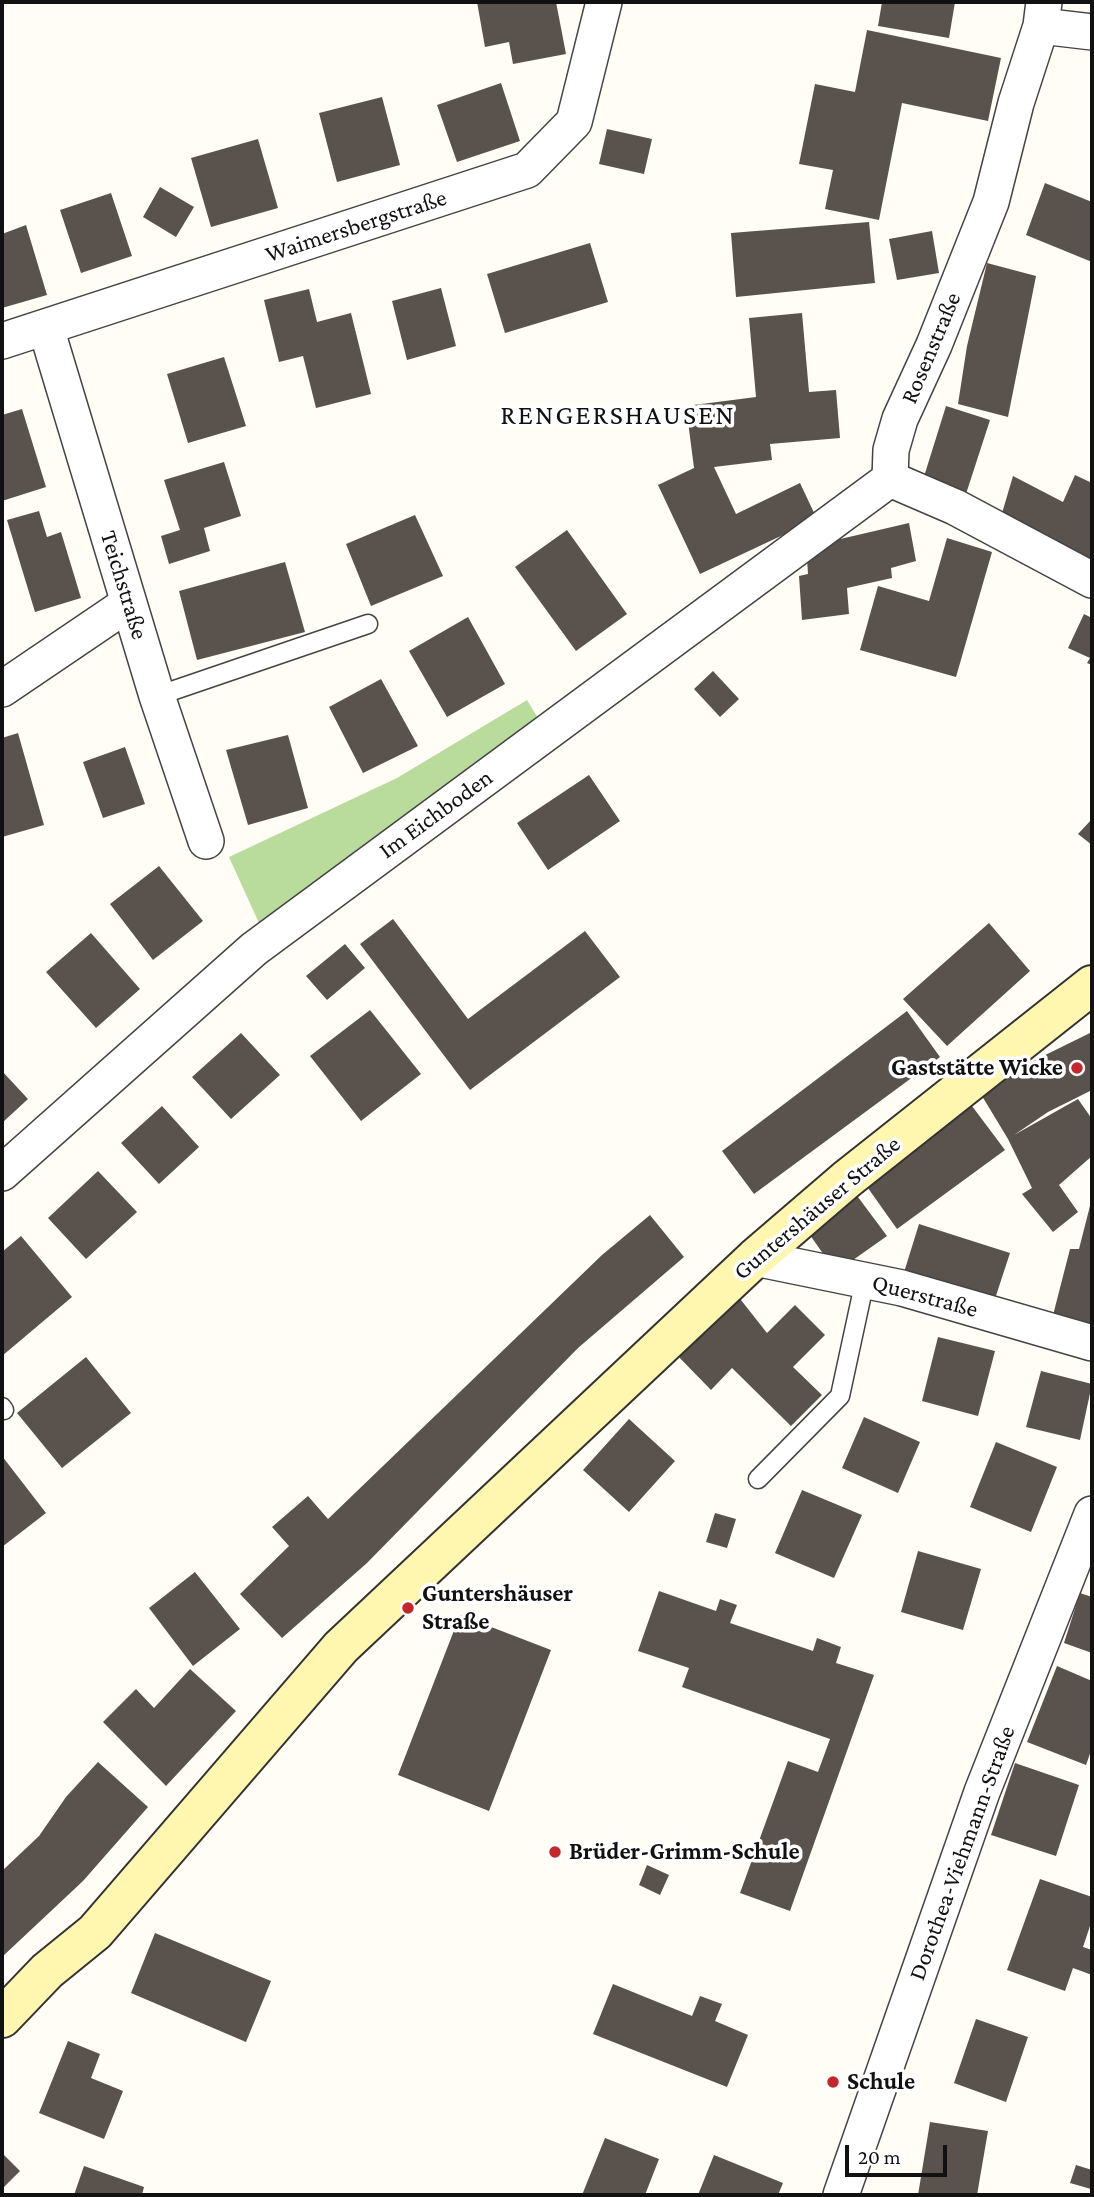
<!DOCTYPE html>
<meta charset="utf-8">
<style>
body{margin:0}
#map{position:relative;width:1094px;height:2197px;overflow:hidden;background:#fffdf5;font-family:"Crimson Pro",serif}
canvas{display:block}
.frame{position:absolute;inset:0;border:4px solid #111;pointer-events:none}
.scale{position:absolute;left:845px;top:2145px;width:102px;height:32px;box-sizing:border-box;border:4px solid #111;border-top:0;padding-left:9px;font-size:21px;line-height:24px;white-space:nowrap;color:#111;-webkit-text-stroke:5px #fff;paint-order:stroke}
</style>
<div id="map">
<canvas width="1094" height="2197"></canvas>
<div class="frame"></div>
<div class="scale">20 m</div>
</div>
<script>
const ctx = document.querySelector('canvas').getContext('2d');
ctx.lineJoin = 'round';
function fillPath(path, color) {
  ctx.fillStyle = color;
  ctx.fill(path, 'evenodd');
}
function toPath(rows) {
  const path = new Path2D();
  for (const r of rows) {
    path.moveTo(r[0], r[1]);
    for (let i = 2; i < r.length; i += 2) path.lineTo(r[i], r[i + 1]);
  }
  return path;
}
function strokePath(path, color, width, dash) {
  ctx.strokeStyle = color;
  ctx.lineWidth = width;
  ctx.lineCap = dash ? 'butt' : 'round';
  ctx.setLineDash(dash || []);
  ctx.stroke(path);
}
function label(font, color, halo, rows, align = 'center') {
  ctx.font = font + ' "Crimson Pro",serif';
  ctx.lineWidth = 7;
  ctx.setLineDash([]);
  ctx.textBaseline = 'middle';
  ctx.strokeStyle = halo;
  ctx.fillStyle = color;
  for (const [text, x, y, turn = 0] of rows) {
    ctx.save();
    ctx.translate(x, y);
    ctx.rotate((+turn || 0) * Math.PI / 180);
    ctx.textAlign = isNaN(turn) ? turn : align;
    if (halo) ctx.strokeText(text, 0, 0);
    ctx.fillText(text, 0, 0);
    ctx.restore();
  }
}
fillPath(toPath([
 [527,700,544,728,263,932,229,857,397,778]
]), '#b9dc9c');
fillPath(toPath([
 [477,2,556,2,566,54,513,64,509,42,485,47],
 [882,2,955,2,949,38,878,26],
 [867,30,1001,58,988,121,902,103,879,220,825,209,833,170,799,164,815,84,855,92],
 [501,83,520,141,457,162,437,105],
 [382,97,400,165,337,182,319,113],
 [607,129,652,139,644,174,599,164],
 [258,139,278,208,211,227,191,158],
 [1045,183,1092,202,1092,262,1026,235],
 [160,187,194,207,176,237,143,217],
 [111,193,132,256,81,273,60,210],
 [869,222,875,283,736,297,731,233],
 [26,225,47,295,2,308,2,234],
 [932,231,939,273,897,280,889,239],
 [590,243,608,302,505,333,487,274],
 [987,263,1036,276,1008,417,958,404,967,346],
 [441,288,456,346,407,360,392,301],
 [309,289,317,322,351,313,371,394,316,408,303,356,279,362,264,300],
 [802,313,809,392,836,390,840,438,770,444,772,460,714,467,736,514,800,483,817,519,700,574,658,485,694,468,686,406,756,397,749,318],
 [224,357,246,426,188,443,167,374],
 [946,406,990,420,965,497,922,483],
 [22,409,46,487,2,501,2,415],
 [224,462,241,516,204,528,210,551,169,564,161,536,180,530,164,480],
 [1075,475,1092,483,1092,562,1000,520,1013,476,1063,502],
 [39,511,47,537,61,532,81,598,35,612,7,520],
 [415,515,443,576,371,606,346,544],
 [909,523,916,561,891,568,892,578,847,588,849,614,802,620,799,576,808,574,807,558,836,540],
 [567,530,627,614,576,651,515,567],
 [947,538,992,552,956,677,860,650,878,586,929,601],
 [285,562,305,632,197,660,179,591],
 [1084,614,1092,618,1092,665,1087,663,1090,658,1068,648],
 [468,617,505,684,447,717,409,651],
 [713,671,739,699,720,717,694,689],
 [381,679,418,746,363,773,329,707],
 [18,733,44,825,2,837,2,738],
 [288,735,308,808,248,825,226,750],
 [125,747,145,804,103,818,83,762],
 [589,775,620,821,548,870,517,823],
 [1092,819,1092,845,1078,834],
 [159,866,203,921,153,960,110,904],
 [393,919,468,1019,585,931,620,977,470,1090,360,944],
 [989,923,1030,971,947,1046,903,999],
 [91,933,140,989,96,1028,46,972],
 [345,944,365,968,327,1000,306,976],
 [370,1010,421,1074,361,1121,310,1056],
 [907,1011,940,1057,754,1194,722,1151],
 [1092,1032,1092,1090,1048,1112,1014,1135,1078,1099,1092,1119,1092,1156,1059,1185,1078,1212,1053,1232,1022,1194,1032,1188,1008,1139,979,1091,1024,1063,1025,1065],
 [241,1033,280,1075,231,1119,192,1077],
 [2,1071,28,1099,2,1123],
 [162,1106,199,1147,159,1184,121,1143],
 [972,1106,1005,1150,897,1229,863,1181],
 [98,1171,137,1212,86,1259,48,1218],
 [855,1193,887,1236,836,1272,805,1228],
 [1092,1198,1092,1333,1051,1323,1070,1249,1079,1249],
 [650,1215,684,1257,578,1348,367,1563,282,1638,240,1594,289,1546,272,1527,308,1496,328,1519,602,1255],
 [919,1224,1010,1253,991,1311,901,1282],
 [21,1236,72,1297,2,1356,2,1252],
 [737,1295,767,1333,795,1305,825,1335,793,1367,822,1395,791,1426,732,1368,711,1390,674,1352],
 [938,1337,995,1351,978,1416,922,1401],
 [86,1357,131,1413,62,1468,17,1413],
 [1041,1371,1092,1384,1080,1440,1026,1427],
 [864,1417,920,1442,898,1493,842,1468],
 [629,1419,675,1461,629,1512,583,1470],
 [996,1442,1057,1467,1031,1532,970,1507],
 [2,1456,46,1513,2,1547],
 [802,1490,862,1515,834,1578,775,1553],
 [715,1513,736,1519,727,1548,706,1542],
 [918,1551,981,1569,963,1630,901,1612],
 [195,1572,240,1629,193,1666,149,1608],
 [659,1591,716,1611,720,1599,737,1605,730,1623,813,1651,817,1638,841,1647,836,1663,874,1675,790,1911,740,1893,788,1761,818,1772,830,1739,682,1687,689,1668,638,1651],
 [1080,1593,1092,1597,1092,1653,1064,1643],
 [460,1615,551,1650,489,1811,398,1775],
 [1057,1666,1092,1681,1092,1748,1086,1765,1027,1742],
 [190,1669,236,1711,166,1786,103,1722,136,1689,154,1708],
 [98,1762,148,1807,83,1881,2,1957,2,1871,39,1836,66,1797],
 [1015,1763,1079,1785,1056,1856,991,1835],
 [647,1865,669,1875,660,1895,639,1885],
 [1040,1879,1092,1897,1092,1920,1083,1947,1092,1950,1092,1975,1073,1968,1065,1991,1007,1970],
 [155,1933,271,1981,246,2042,131,1993],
 [613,1984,692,2016,700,1996,722,2004,715,2021,748,2035,727,2087,593,2034],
 [976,2019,1028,2037,1006,2102,954,2083],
 [68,2041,100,2054,91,2078,123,2091,104,2139,39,2113],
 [930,2122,988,2131,977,2195,918,2195],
 [605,2138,659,2159,645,2195,582,2195],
 [2,2153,20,2171,2,2189],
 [714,2155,783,2183,778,2195,698,2195],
 [1076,2165,1092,2170,1091,2189,1070,2183],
 [84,2166,144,2187,142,2195,74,2195]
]), '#5a524d');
const lane = toPath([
 [157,696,368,624],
 [2,1407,4,1410],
 [758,1479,840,1396,865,1280]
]);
const street = toPath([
 [1041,26,1092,32],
 [46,328,157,696,206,841],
 [2,341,527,170,574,122,604,2],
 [890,479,891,450,900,419,934,345,991,202,1016,103,1041,26,1044,2],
 [890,479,955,507,1092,580],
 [2,689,129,603],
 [2,1173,254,949,890,479],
 [755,1258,902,1288,1092,1343],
 [841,2195,982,1792,1092,1514]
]);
const secondary = toPath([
 [2,2018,47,1971,95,1932,341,1647,755,1258,847,1179,1092,985]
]);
strokePath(lane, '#444', 21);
strokePath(street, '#444', 38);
strokePath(secondary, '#333', 42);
strokePath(lane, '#fff', 18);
strokePath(street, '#fff', 35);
strokePath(secondary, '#fff6b0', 38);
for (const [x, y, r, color] of [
 [1077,1068,7,"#c4262e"],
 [408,1608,7,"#c4262e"],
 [555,1852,7,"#c4262e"],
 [833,2082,7,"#c4262e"]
]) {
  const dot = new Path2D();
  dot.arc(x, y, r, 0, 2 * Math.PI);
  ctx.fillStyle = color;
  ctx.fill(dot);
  strokePath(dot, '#fff', 2.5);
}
label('24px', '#111', '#fff', [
 ["Waimersbergstraße",356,226,-18],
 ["Rosenstraße",931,348,-67],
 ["Teichstraße",124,585,73],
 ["Im Eichboden",436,814,-36],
 ["Guntershäuser Straße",817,1208,-40],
 ["Querstraße",925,1296,15],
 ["Dorothea-Viehmann-Straße",962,1853,-70]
]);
label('bold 24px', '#111', '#fff', [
 ["Gaststätte Wicke",1063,1068,"right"],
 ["Guntershäuser",422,1594],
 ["Straße",422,1622],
 ["Brüder-Grimm-Schule",569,1852],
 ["Schule",847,2082]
], 'left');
ctx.letterSpacing = '2px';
label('28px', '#111', '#fff', [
 ["RENGERSHAUSEN",618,415]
]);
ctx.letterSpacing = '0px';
</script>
